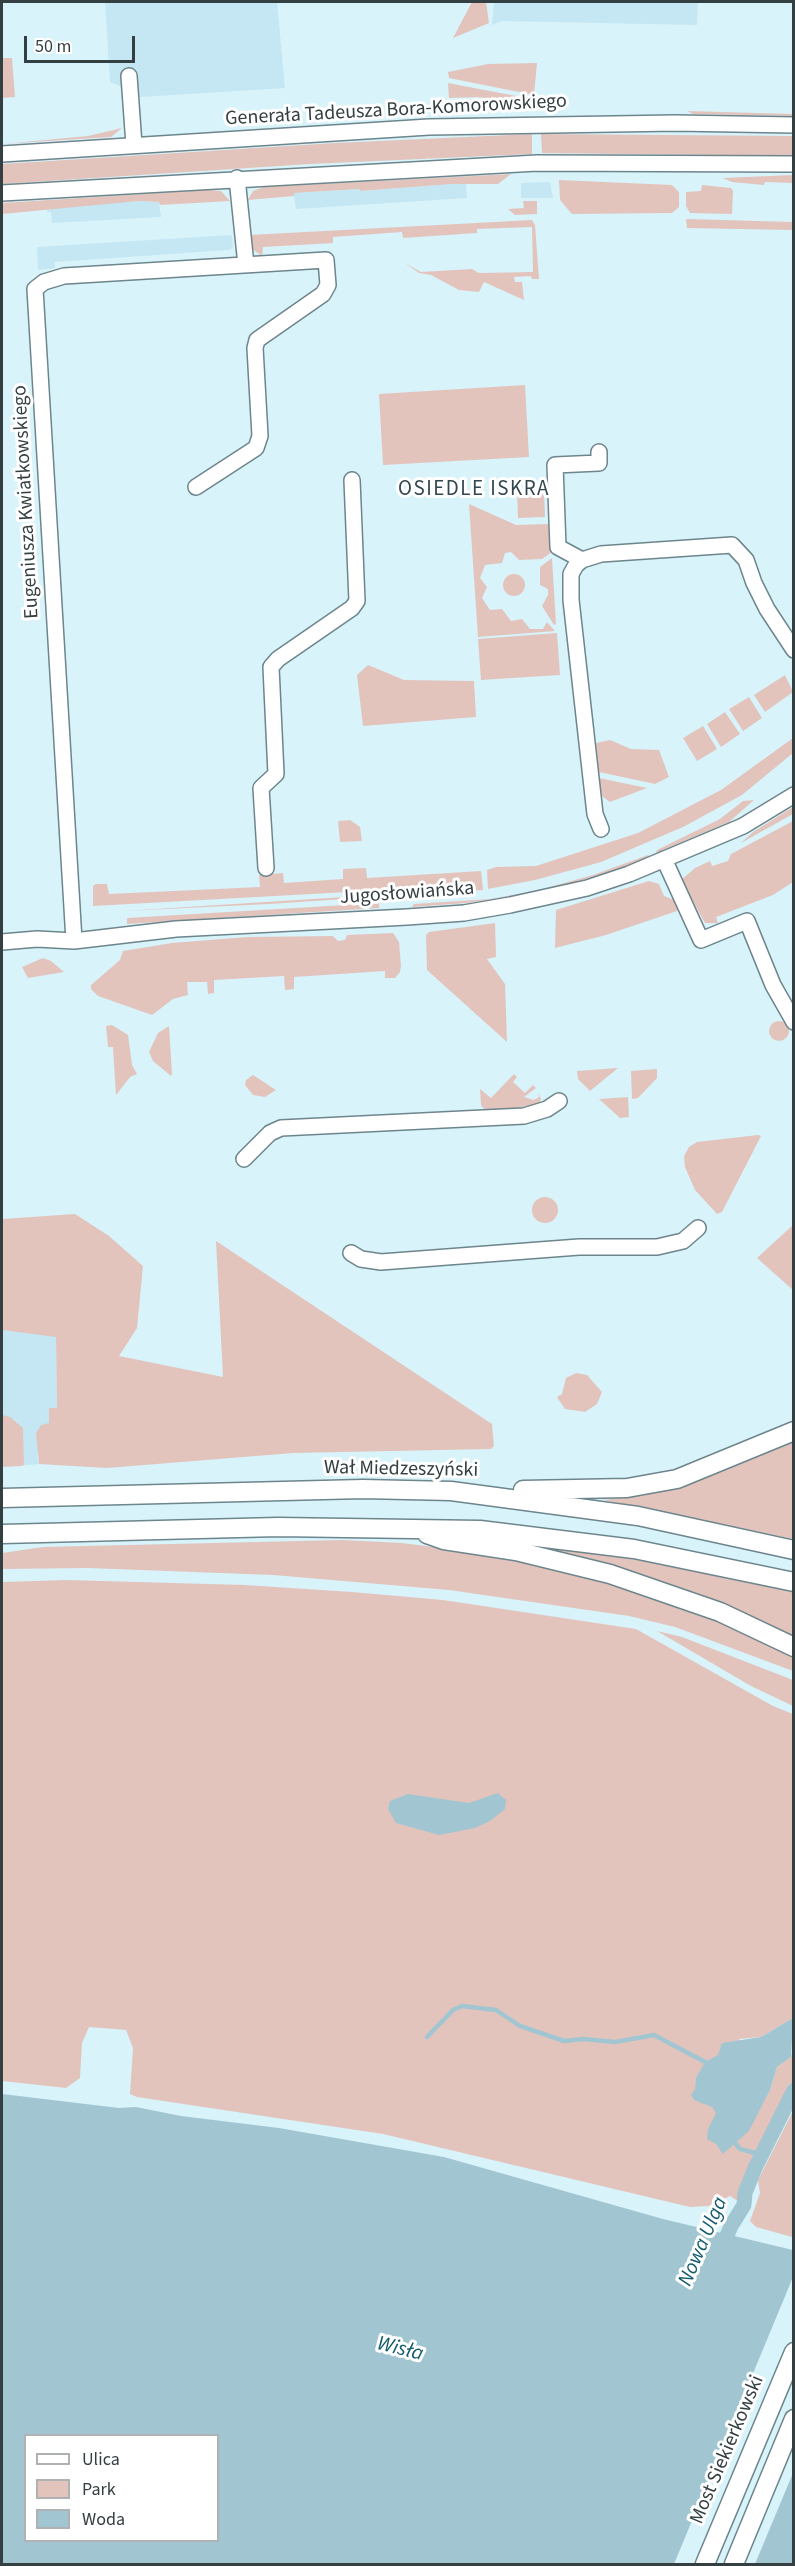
<!DOCTYPE html>
<meta charset="utf-8">
<style>
body{margin:0}
#map{position:relative;width:795px;height:2566px;overflow:hidden;background:#d9f3fb;font-family:"Source Sans 3",sans-serif}
canvas{display:block}
.frame{position:absolute;inset:0;border:3px solid #343f42;pointer-events:none}
.legend{position:absolute;left:24px;top:2434px;width:195px;height:108px;box-sizing:border-box;background:#fff;border:2px solid #aeb2b3;margin:0;padding:8px 10px;list-style:none;font-size:18px;color:#343f42}
.legend li{display:flex;align-items:center;gap:12px;height:30px}
.legend b{width:30px;border:2px solid #aeb2b3}
.scale{position:absolute;left:24px;top:36px;width:111px;height:27px;box-sizing:border-box;border:3px solid #343f42;border-top:0;padding-left:8px;font-size:18px;line-height:21px;white-space:nowrap;color:#343f42;-webkit-text-stroke:4px #fff;paint-order:stroke}
</style>
<div id="map">
<canvas width="795" height="2566"></canvas>
<div class="frame"></div>
<ul class="legend">
<li><b style="height:8px;background:#fff"></b>Ulica</li>
<li><b style="height:16px;background:#e2c4bd"></b>Park</li>
<li><b style="height:16px;background:#a1c6d2"></b>Woda</li>
</ul>
<div class="scale">50 m</div>
</div>
<script>
const ctx = document.querySelector('canvas').getContext('2d');
ctx.lineJoin = 'round';
function fillPath(path, color) {
  ctx.fillStyle = color;
  ctx.fill(path, 'evenodd');
}
function toPath(rows) {
  const path = new Path2D();
  for (const r of rows) {
    if (r.length === 3) {
      path.moveTo(r[0] + r[2], r[1]);
      path.arc(r[0], r[1], r[2], 0, 2 * Math.PI);
      continue;
    }
    path.moveTo(r[0], r[1]);
    for (let i = 2; i < r.length; i += 2) path.lineTo(r[i], r[i + 1]);
  }
  return path;
}
function strokePath(path, color, width, dash) {
  ctx.strokeStyle = color;
  ctx.lineWidth = width;
  ctx.lineCap = dash ? 'butt' : 'round';
  ctx.setLineDash(dash || []);
  ctx.stroke(path);
}
function label(font, color, halo, rows, align = 'center') {
  ctx.font = font + ' "Source Sans 3",sans-serif';
  ctx.lineWidth = 6;
  ctx.setLineDash([]);
  ctx.textBaseline = 'middle';
  ctx.strokeStyle = halo;
  ctx.fillStyle = color;
  for (const [text, x, y, turn = 0] of rows) {
    ctx.save();
    ctx.translate(x, y);
    ctx.rotate((+turn || 0) * Math.PI / 180);
    ctx.textAlign = isNaN(turn) ? turn : align;
    if (halo) ctx.strokeText(text, 0, 0);
    ctx.fillText(text, 0, 0);
    ctx.restore();
  }
}
fillPath(toPath([
 [105,2,277,2,285,88,124,98,120,86,110,82],
 [494,2,698,2,697,25,502,21,492,25],
 [550,182,553,198,521,198,521,183],
 [452,184,466,184,467,198,296,209,294,196,294,193,360,189,361,191],
 [138,201,159,202,161,217,52,223,51,212,47,212,47,209,74,205],
 [232,235,233,248,228,250,55,262,55,268,38,270,37,247],
 [2,1330,56,1336,57,1408,37,1456,39,1464,2,1467]
]), '#c4e7f3');
fillPath(toPath([
 [472,2,486,2,489,23,453,38],
 [2,58,12,58,15,97,2,98],
 [537,63,534,95,449,78,448,72,488,64],
 [448,83,532,99,531,103,478,97,449,98],
 [687,111,793,114,794,116,693,114],
 [122,128,111,137,2,144,88,136],
 [532,134,532,154,310,164,2,184,2,164,335,143],
 [541,134,793,136,793,156,542,153],
 [511,174,498,184,452,184,360,191,360,189,294,193,294,196,248,200,253,191,264,187],
 [793,175,793,183,765,182,764,185,732,182,723,178],
 [559,180,672,185,679,192,679,207,672,213,572,214,560,200],
 [702,185,731,188,733,191,732,214,690,213,686,206,686,192,701,191],
 [206,190,221,191,230,201,160,205,159,202,138,201,2,214,2,203],
 [523,201,537,201,537,214,515,215,508,209,524,208],
 [686,219,793,222,793,230,687,228],
 [532,220,535,225,539,279,532,279,531,276,514,277,515,282,522,282,524,300,484,282,479,292,459,290,431,275,419,273,405,263,421,272,472,269,479,273,533,272,532,227,477,229,477,233,403,238,402,232,333,237,333,243,263,247,262,256,251,248,249,235],
 [525,385,529,457,383,465,379,394],
 [544,489,545,517,518,518,517,490],
 [469,504,516,525,550,524,552,552,542,559,519,560,511,552,505,553,502,563,485,565,480,578,487,587,482,598,490,610,502,609,511,621,522,619,530,629,543,629,547,622,555,631,478,637],
 [552,558,556,624,554,625,542,606,548,595,548,589,540,585,540,567],
 [514,585,11],
 [557,633,560,675,481,680,478,639],
 [368,665,404,680,474,681,476,717,363,726,357,675],
 [785,675,793,692,765,712,754,695],
 [749,697,762,718,743,731,729,709],
 [725,712,740,734,721,747,707,724],
 [703,726,717,749,697,761,683,738],
 [793,738,793,753,742,795,683,827,601,862,535,880,488,889,487,870,496,867,536,866,638,833,721,790],
 [610,740,631,749,659,750,669,777,655,784,599,772,596,743],
 [599,778,647,788,610,802,602,796],
 [754,800,729,822,656,853,657,850,720,819,743,801],
 [793,807,793,814,741,843,753,832],
 [350,820,360,827,362,841,340,842,338,821],
 [793,821,793,882,773,895,716,917,718,923,705,923,681,880,695,868,710,861,712,866,728,861,731,854],
 [648,855,651,857,620,869,544,891,467,903,412,907,414,904,490,899,535,891,593,875],
 [366,868,367,878,481,871,483,890,395,894,366,891,93,906,93,886,96,884,107,884,109,894,260,887,259,875,283,873,284,883,343,879,343,869],
 [649,881,659,884,664,896,674,900,680,910,606,935,555,948,556,910],
 [360,896,360,898,269,904,124,911],
 [379,903,379,908,127,924,127,918],
 [495,923,496,957,487,959,505,984,507,1042,427,970,426,935,429,932],
 [393,933,399,942,401,966,400,972,395,978,385,978,385,971,294,977,294,989,285,990,284,976,214,980,214,993,208,994,207,982,187,982,188,995,173,999,152,1015,98,996,91,989,91,985,120,960,123,951,172,943,247,937,333,936,338,941,345,940,347,935],
 [43,958,51,961,64,972,28,978,22,967],
 [779,1031,10],
 [112,1025,128,1035,132,1065,137,1074,130,1077,116,1095,113,1047,108,1047,106,1026],
 [169,1026,172,1074,171,1076,153,1061,149,1052,158,1033],
 [618,1068,590,1091,578,1079,577,1071],
 [657,1069,657,1078,638,1098,632,1099,631,1071],
 [514,1074,517,1077,513,1082,525,1093,533,1085,536,1088,524,1097,534,1100,539,1097,538,1093,541,1099,539,1103,501,1112,484,1109,481,1105,480,1089,491,1098],
 [253,1075,276,1090,265,1097,253,1095,245,1085,246,1080],
 [628,1097,629,1117,620,1118,599,1099],
 [758,1135,761,1136,722,1212,717,1214,695,1190,685,1167,684,1156,689,1147,697,1142],
 [545,1210,13],
 [75,1214,109,1236,143,1266,137,1328,119,1356,223,1377,216,1241,492,1424,494,1446,491,1449,293,1453,107,1468,39,1464,36,1433,41,1425,49,1423,49,1408,57,1408,56,1337,2,1330,2,1219],
 [793,1225,793,1290,757,1258],
 [576,1373,587,1375,602,1392,597,1404,585,1412,565,1409,557,1397,562,1394,566,1378],
 [2,1415,10,1417,23,1428,24,1465,21,1466,2,1467],
 [793,1441,793,1539,603,1500,645,1495,677,1488],
 [342,1540,402,1543,504,1556,636,1589,692,1609,793,1655,793,1671,675,1627,629,1616,449,1590,273,1575,88,1568,2,1569,2,1553,43,1547],
 [521,1543,664,1564,793,1592,793,1639],
 [66,1580,245,1585,352,1592,443,1600,636,1629,773,1706,793,1714,793,2018,761,2037,739,2039,770,2090,777,2067,791,2057,793,2050,793,2086,789,2084,738,2201,730,2196,709,2206,690,2207,383,2134,137,2097,130,2094,133,2048,126,2030,89,2027,82,2043,80,2078,66,2088,2,2081,2,1582],
 [657,1631,682,1637,793,1680,793,1706,751,1686],
 [793,2111,794,2232,792,2237,756,2227,750,2221,760,2193,758,2180]
]), '#e2c4bd');
fillPath(toPath([
 [498,1793,506,1800,505,1809,490,1821,475,1828,439,1835,396,1823,388,1809,390,1801,408,1794,469,1803],
 [793,2018,791,2057,777,2067,770,2090,749,2131,723,2154,716,2144,707,2139,708,2129,716,2113,712,2107,694,2100,691,2095,695,2089,696,2078,705,2062,718,2055,722,2043,761,2037],
 [2,2094,119,2108,136,2107,181,2116,279,2128,444,2157,663,2219,793,2250,793,2564,2,2564],
 [26,2436,218,2436,218,2540,26,2540]
]), '#a1c6d2');
fillPath(toPath([
 [793,2277,793,2473,755,2564,674,2564]
]), '#d9f3fb');
strokePath(toPath([
 [427,2037,453,2010,462,2006,496,2010,520,2026,564,2041,583,2039,615,2042,654,2035,705,2062],
 [736,2144,740,2149,763,2155]
]), '#a1c6d2', 4.5);
strokePath(toPath([
 [720,2253,731,2226,744,2205,745,2193,755,2168,794,2090]
]), '#a1c6d2', 15);
const minor = toPath([
 [129,76,134,145],
 [2,154,429,127,675,123,794,125],
 [237,178,246,265],
 [2,193,537,163,794,164],
 [582,560,558,547,555,465,599,463,599,452],
 [601,829,595,814,571,600,571,574,576,565,582,560,601,554,732,545,746,560,754,583,767,609,794,650],
 [664,859,701,940,747,921,773,985,794,1022],
 [266,868,261,788,276,774,271,667,278,659,352,608,357,601,352,480],
 [74,941,35,289,44,282,64,276,326,260,328,285,323,294,257,340,255,348,260,436,256,448,196,487],
 [2,942,37,939,74,941,176,929,407,917,464,913,510,905,587,888,629,874,743,826,794,795],
 [244,1159,270,1133,281,1128,524,1116,547,1109,559,1101],
 [351,1253,361,1259,381,1262,579,1247,657,1247,683,1241,698,1228]
]);
const major = toPath([
 [523,1490,627,1488,677,1479,794,1431],
 [2,1498,363,1489,451,1491,638,1516,794,1550],
 [2,1534,278,1527,480,1530,634,1549,794,1582],
 [427,1534,444,1540,516,1551,610,1574,720,1612,794,1647],
 [705,2564,794,2352],
 [734,2564,794,2419]
]);
strokePath(minor, '#6d858c', 18);
strokePath(major, '#6d858c', 21);
strokePath(minor, '#fff', 15);
strokePath(major, '#fff', 18);
label('20px', '#343f42', '#fff', [
 ["Generała Tadeusza Bora-Komorowskiego",396,111,-3],
 ["Eugeniusza Kwiatkowskiego",27,502,-93],
 ["Jugosłowiańska",407,894,-4],
 ["Wał Miedzeszyński",401,1470,1],
 ["Most Siekierkowski",728,2450,-67]
]);
ctx.letterSpacing = '1.5px';
label('21px', '#32474e', '#fff', [
 ["OSIEDLE ISKRA",474,490]
]);
ctx.letterSpacing = '0px';
label('italic 21px', '#125b6d', '#fff', [
 ["Nowa Ulga",704,2242,-67],
 ["Wisła",400,2350,14]
]);
</script>
